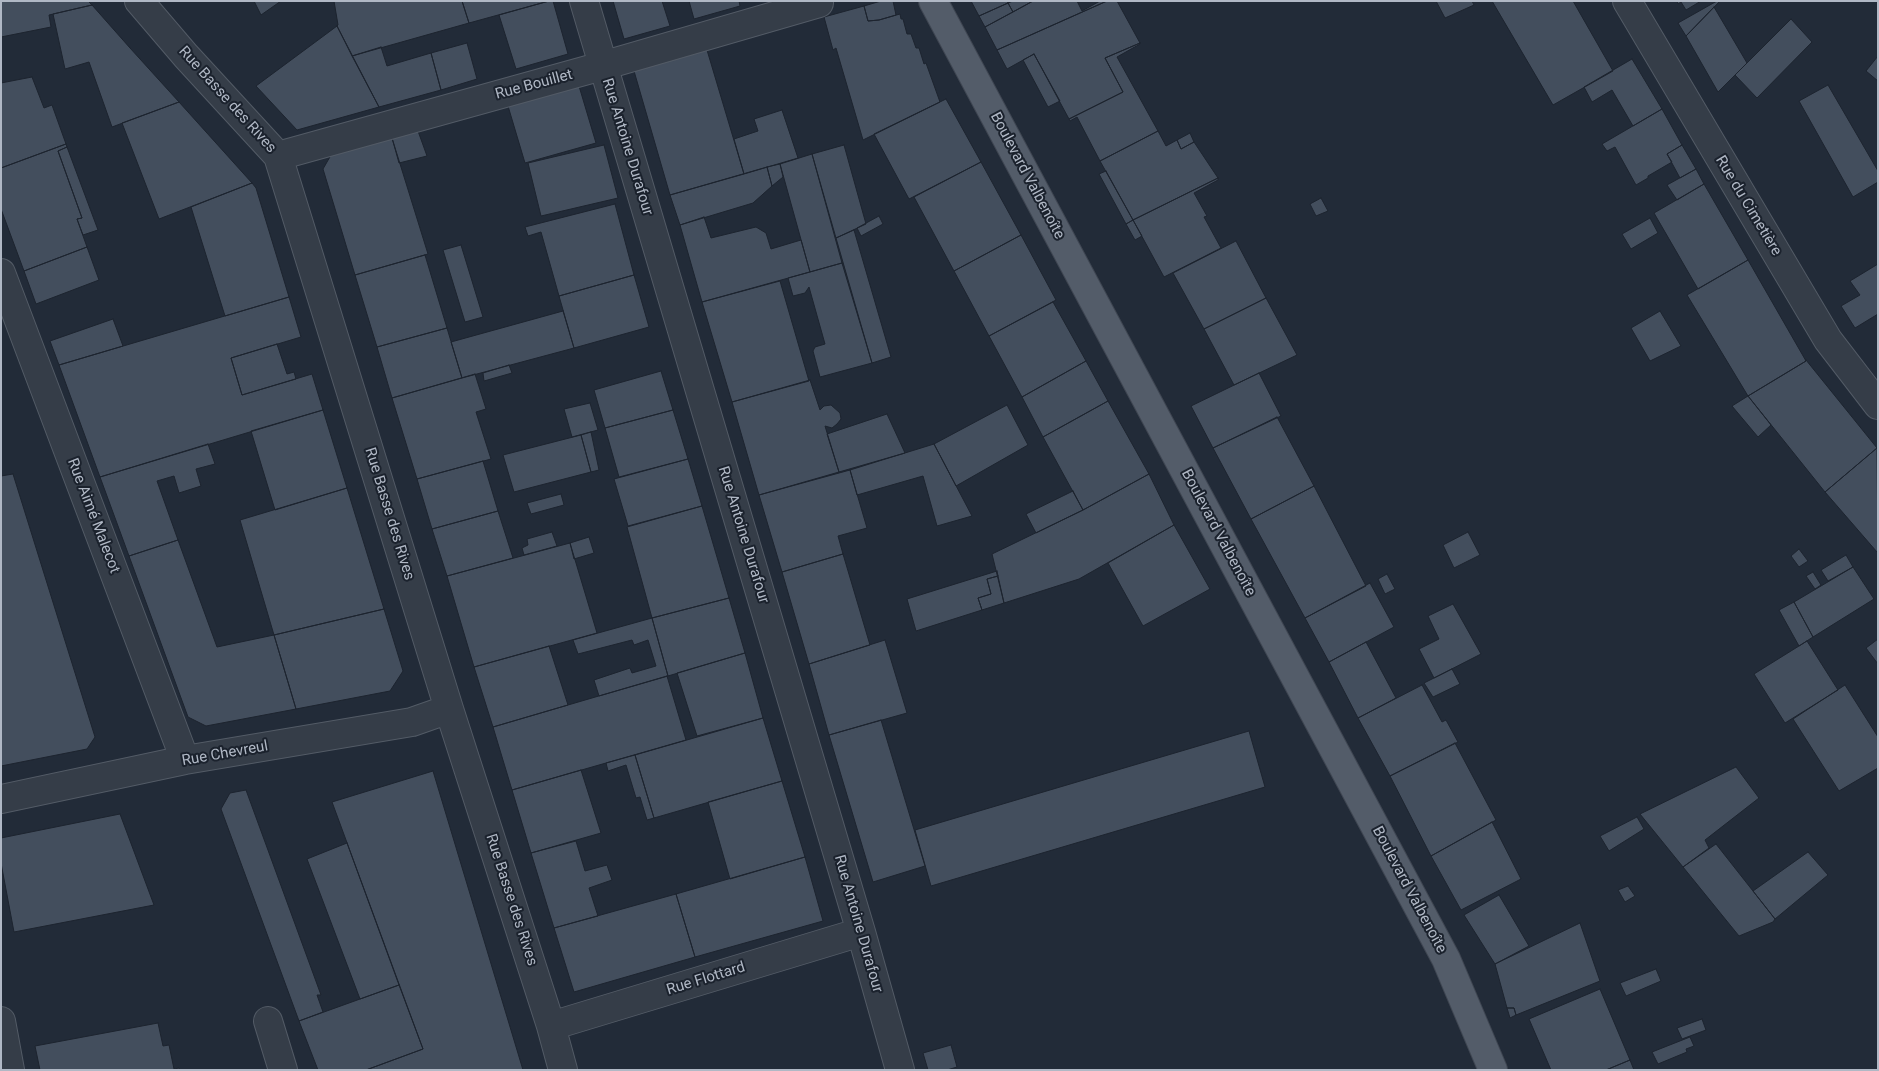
<!DOCTYPE html>
<meta charset="utf-8">
<style>
body{margin:0}
#map{position:relative;width:1879px;height:1071px;overflow:hidden;background:#222b38;font-family:Roboto,sans-serif}
canvas{display:block}
.frame{position:absolute;inset:0;border:2px solid #b0b8c5;pointer-events:none}
</style>
<div id="map">
<canvas width="1879" height="1071"></canvas>
<div class="frame"></div>
</div>
<script>
const ctx = document.querySelector('canvas').getContext('2d');
ctx.lineJoin = 'round';
function fillPath(path, color) {
  ctx.fillStyle = color;
  ctx.fill(path, 'evenodd');
}
function toPath(rows) {
  const path = new Path2D();
  for (const r of rows) {
    path.moveTo(r[0], r[1]);
    for (let i = 2; i < r.length; i += 2) path.lineTo(r[i], r[i + 1]);
  }
  return path;
}
function strokePath(path, color, width, dash) {
  ctx.strokeStyle = color;
  ctx.lineWidth = width;
  ctx.lineCap = dash ? 'butt' : 'round';
  ctx.setLineDash(dash || []);
  ctx.stroke(path);
}
function label(font, color, halo, rows, align = 'center') {
  ctx.font = font + ' Roboto,sans-serif';
  ctx.lineWidth = 4;
  ctx.setLineDash([]);
  ctx.textBaseline = 'middle';
  ctx.strokeStyle = halo;
  ctx.fillStyle = color;
  for (const [text, x, y, turn = 0] of rows) {
    ctx.save();
    ctx.translate(x, y);
    ctx.rotate((+turn || 0) * Math.PI / 180);
    ctx.textAlign = isNaN(turn) ? turn : align;
    if (halo) ctx.strokeText(text, 0, 0);
    ctx.fillText(text, 0, 0);
    ctx.restore();
  }
}
const building = toPath([
 [1,1,88,1,92,5,49,15,51,27,1,37,1,1],
 [254,1,281,1,261,15,254,1],
 [334,1,462,1,469,23,352,56,337,26,338,25,334,1],
 [462,1,549,1,469,23,462,1],
 [549,1,553,1,568,54,516,69,499,15,549,1],
 [613,1,662,1,670,26,624,39,613,1],
 [689,1,739,1,740,6,694,19,689,1],
 [881,1,893,1,896,15,879,20,868,21,864,6,881,1],
 [971,1,1007,1,1008,3,979,16,971,1],
 [1013,1,1033,1,1013,12,1008,3,1013,1],
 [1033,1,1077,1,1082,11,1100,1,1107,1,997,50,985,27,1033,1],
 [1107,1,1117,1,1140,43,1105,58,1123,92,1069,119,1034,54,1007,69,997,50,1107,1],
 [1436,1,1472,1,1474,5,1445,18,1436,1],
 [1492,1,1573,1,1613,71,1553,105,1492,1],
 [1677,1,1701,1,1686,10,1681,2,1678,4,1677,1],
 [1717,1,1720,1,1686,36,1678,23,1717,1],
 [1008,3,1013,12,985,27,979,16,1008,3],
 [92,5,130,48,179,102,112,127,89,62,65,69,53,14,92,5],
 [864,6,868,21,879,20,900,14,901,19,903,19,907,34,911,34,916,48,919,48,924,64,926,63,940,102,863,140,836,48,833,50,824,17,864,6],
 [1714,7,1747,63,1718,92,1686,36,1714,7],
 [1791,19,1812,42,1757,98,1735,75,1791,19],
 [337,26,379,107,297,130,256,86,337,26],
 [467,43,477,79,441,90,431,53,467,43],
 [1140,43,1140,44,1117,57,1158,131,1100,161,1077,117,1070,121,1069,119,1123,92,1105,58,1140,43],
 [381,47,387,66,431,53,441,90,379,107,352,56,381,47],
 [707,50,744,174,670,195,634,71,707,50],
 [1034,54,1060,101,1048,107,1023,60,1034,54],
 [1878,56,1878,81,1866,71,1878,56],
 [1632,59,1662,109,1633,126,1612,90,1592,102,1584,87,1632,59],
 [32,77,44,108,52,105,66,144,1,168,1,83,32,77],
 [1828,85,1878,171,1878,182,1853,197,1799,101,1828,85],
 [579,86,596,143,525,163,508,106,579,86],
 [946,99,981,162,909,199,874,134,946,99],
 [179,102,252,183,159,219,122,123,179,102],
 [1662,109,1682,145,1667,154,1672,162,1648,176,1648,178,1636,185,1615,147,1607,151,1602,144,1662,109],
 [782,110,798,158,744,174,734,139,758,131,754,119,782,110],
 [418,131,427,156,399,163,392,138,418,131],
 [1158,131,1166,146,1177,140,1181,149,1194,142,1218,178,1133,220,1100,161,1158,131],
 [1190,133,1194,142,1181,149,1177,140,1190,133],
 [392,138,428,254,355,275,323,169,331,155,392,138],
 [66,144,67,147,58,151,82,218,77,219,87,247,24,271,1,209,1,168,66,144],
 [604,145,618,198,541,216,528,163,604,145],
 [844,145,866,224,836,238,812,154,844,145],
 [1682,145,1696,169,1680,178,1667,154,1682,145],
 [67,147,98,230,83,235,77,219,82,218,58,151,67,147],
 [812,154,842,263,810,272,780,164,812,154],
 [981,162,1021,235,954,271,914,197,981,162],
 [780,164,783,177,772,186,767,167,780,164],
 [767,167,772,186,753,203,680,225,670,195,767,167],
 [1696,169,1704,184,1677,200,1667,185,1696,169],
 [1106,171,1133,220,1126,224,1099,174,1106,171],
 [1218,178,1218,180,1194,193,1207,216,1204,217,1221,248,1164,277,1133,220,1218,178],
 [252,183,256,188,289,297,225,316,191,207,252,183],
 [1704,184,1748,260,1698,289,1654,213,1704,184],
 [1321,198,1328,211,1316,216,1310,204,1321,198],
 [615,204,634,275,559,296,541,232,528,236,525,227,615,204],
 [879,216,883,224,861,236,857,228,879,216],
 [704,217,711,238,756,227,766,233,771,249,801,240,810,272,702,302,680,225,704,217],
 [1650,218,1658,233,1631,249,1622,234,1650,218],
 [1133,220,1142,236,1135,240,1126,224,1133,220],
 [854,230,891,357,872,363,836,238,854,230],
 [1021,235,1056,300,989,336,954,271,1021,235],
 [1236,241,1266,298,1204,329,1173,273,1236,241],
 [461,245,483,317,465,322,443,250,461,245],
 [87,247,99,280,36,304,24,271,87,247],
 [425,255,447,328,377,347,355,275,425,255],
 [1748,260,1806,361,1748,396,1687,295,1748,260],
 [842,263,872,363,820,377,813,351,815,347,825,344,809,287,805,293,793,296,788,278,842,263],
 [1878,264,1878,314,1855,328,1841,306,1860,295,1850,281,1878,264],
 [634,275,649,327,574,348,559,296,634,275],
 [780,281,809,381,732,402,702,302,780,281],
 [289,297,301,337,231,358,242,395,312,374,323,410,100,477,59,365,289,297],
 [1266,298,1297,355,1234,385,1204,329,1266,298],
 [1053,302,1086,361,1022,397,989,336,1053,302],
 [563,311,574,348,462,378,451,342,563,311],
 [1660,311,1681,346,1650,361,1631,328,1660,311],
 [113,319,123,346,59,365,50,341,113,319],
 [447,328,462,378,392,398,377,347,447,328],
 [277,344,287,374,294,372,296,379,242,395,231,358,277,344],
 [1806,360,1877,448,1825,492,1748,396,1806,361,1806,360],
 [1086,361,1108,401,1043,437,1022,397,1086,361],
 [509,365,512,373,484,381,483,373,509,365],
 [661,371,673,410,605,428,594,390,661,371],
 [1259,373,1281,416,1213,448,1191,406,1259,373],
 [475,374,486,409,476,412,491,459,417,479,392,398,475,374],
 [810,380,820,410,824,406,831,405,840,413,841,419,837,424,832,428,825,426,839,472,759,495,732,402,810,380],
 [1748,396,1771,425,1758,437,1732,406,1748,396],
 [1108,401,1149,474,1083,510,1043,437,1108,401],
 [590,403,598,430,572,437,564,409,590,403],
 [1007,405,1028,445,956,486,934,444,1007,405],
 [323,410,347,488,275,510,251,431,323,410],
 [673,410,688,459,619,477,605,428,673,410],
 [887,414,905,453,839,472,827,434,887,414],
 [1277,417,1314,486,1251,519,1213,448,1277,417],
 [591,432,599,470,591,472,581,435,591,432],
 [581,435,591,472,514,492,503,455,581,435],
 [208,444,215,464,196,469,201,486,179,493,174,476,157,481,178,540,129,556,100,477,208,444],
 [934,444,972,516,937,526,923,476,857,495,850,470,934,444],
 [1877,448,1878,552,1877,552,1825,492,1877,448],
 [688,459,702,506,628,526,614,479,688,459],
 [483,461,498,511,432,529,417,479,483,461],
 [850,470,867,528,838,536,843,554,782,572,759,495,850,470],
 [13,474,95,737,87,749,1,766,1,476,13,474],
 [1149,474,1174,525,1079,579,1004,603,992,554,1083,510,1149,474],
 [1314,486,1366,586,1305,618,1251,519,1314,486],
 [347,488,384,609,274,635,240,520,347,488],
 [1073,491,1083,510,1036,533,1026,514,1073,491],
 [561,494,564,505,531,514,527,503,561,494],
 [702,506,729,598,652,618,627,527,702,506],
 [498,511,513,558,447,576,432,529,498,511],
 [1174,525,1210,589,1143,626,1108,563,1174,525],
 [552,532,557,546,524,555,522,548,528,545,527,539,552,532],
 [1468,532,1480,555,1454,568,1443,545,1468,532],
 [589,537,594,553,574,559,570,543,589,537],
 [178,540,217,647,274,635,296,709,206,726,188,717,129,556,178,540],
 [570,543,597,633,474,667,447,576,570,543],
 [1799,549,1808,561,1799,567,1791,556,1799,549],
 [843,554,870,645,809,664,782,572,843,554],
 [1846,555,1853,567,1828,581,1821,570,1846,555],
 [1853,567,1874,599,1813,637,1794,602,1853,567],
 [997,571,998,576,987,579,991,594,978,598,982,610,916,631,907,599,997,571],
 [1813,572,1821,585,1815,589,1806,576,1813,572],
 [1387,574,1395,589,1385,594,1378,579,1387,574],
 [998,576,1004,603,982,610,978,598,991,594,987,579,998,576],
 [1370,583,1394,627,1329,662,1305,618,1370,583],
 [729,598,745,653,668,676,652,618,729,598],
 [1794,602,1813,637,1799,646,1779,610,1794,602],
 [1453,604,1481,654,1434,678,1419,649,1439,639,1428,616,1453,604],
 [384,609,403,671,390,691,296,709,274,635,384,609],
 [652,618,668,676,599,696,594,680,630,668,632,673,656,666,648,640,634,645,632,640,578,654,573,640,652,618],
 [1878,639,1878,664,1866,648,1878,639],
 [885,640,907,713,829,735,809,664,885,640],
 [1807,641,1838,690,1785,723,1754,674,1807,641],
 [1366,642,1396,698,1358,718,1329,662,1366,642],
 [549,646,568,705,493,727,474,667,549,646],
 [745,653,763,718,697,736,677,673,745,653],
 [1452,669,1460,684,1433,697,1424,683,1452,669],
 [667,676,686,740,512,790,493,727,667,676],
 [1422,685,1442,722,1446,720,1458,742,1390,776,1358,718,1422,685],
 [1845,685,1878,737,1878,768,1839,791,1793,719,1845,685],
 [763,718,782,781,654,818,635,755,763,718],
 [881,720,925,866,873,882,829,735,881,720],
 [1249,731,1265,787,931,886,915,830,1249,731],
 [1455,743,1496,820,1431,856,1390,776,1455,743],
 [635,755,654,818,647,820,640,797,636,798,626,765,608,771,606,763,635,755],
 [1736,767,1759,798,1705,840,1709,848,1683,867,1640,814,1736,767],
 [581,770,601,833,531,853,512,790,581,770],
 [433,771,523,1070,366,1070,423,1049,332,802,433,771],
 [782,781,805,857,730,879,708,802,782,781],
 [246,790,321,995,317,995,323,1012,299,1021,221,809,230,793,246,790],
 [120,814,154,905,14,932,1,863,1,838,120,814],
 [1637,817,1644,829,1609,851,1600,836,1637,817],
 [1492,822,1521,879,1461,910,1431,856,1492,822],
 [576,841,585,871,607,865,612,880,589,888,598,916,554,928,531,853,576,841],
 [347,843,399,985,360,999,307,859,347,843],
 [1716,844,1775,919,1773,922,1739,936,1683,867,1716,844],
 [1808,852,1828,875,1775,919,1753,891,1808,852],
 [805,857,823,921,695,957,676,894,805,857],
 [1628,886,1635,896,1625,902,1618,890,1628,886],
 [676,894,695,957,574,992,554,928,676,894],
 [1499,895,1529,946,1495,964,1464,915,1499,895],
 [1580,923,1600,981,1516,1015,1514,1008,1507,1008,1495,964,1580,923],
 [1656,969,1661,981,1626,996,1620,983,1656,969],
 [399,985,423,1049,366,1070,318,1070,299,1021,399,985],
 [1600,989,1630,1060,1606,1070,1551,1070,1529,1019,1600,989],
 [1507,1008,1514,1008,1516,1015,1510,1018,1507,1008],
 [1702,1019,1706,1030,1682,1039,1677,1028,1702,1019],
 [158,1023,163,1046,169,1045,174,1069,179,1068,180,1070,40,1070,35,1046,158,1023],
 [1690,1037,1694,1046,1686,1049,1687,1052,1658,1064,1652,1052,1690,1037],
 [951,1045,957,1067,947,1070,928,1070,923,1053,951,1045],
 [1630,1060,1634,1070,1606,1070,1630,1060]
]);
fillPath(building, '#434e5d');
strokePath(building, '#1d242f', 1);
const minor = toPath([
 [139,1,186,56,278,156,449,709,551,1026,563,1070],
 [584,1,861,932,900,1070],
 [1627,1,1828,340,1878,405],
 [278,156,602,66,819,3],
 [1,273,185,760],
 [1,799,185,760,412,722,449,709],
 [1,1021,10,1070],
 [268,1021,283,1070],
 [551,1026,861,932]
]);
const major = toPath([
 [933,1,1446,959,1493,1070]
]);
strokePath(minor, '#535b66', 30);
strokePath(major, '#3f4652', 30);
strokePath(minor, '#353d48', 28);
strokePath(major, '#535c69', 28);
label('15px', '#b0b8c5', '#1b222d', [
 ["Rue Bouillet",534,85,-15],
 ["Rue Basse des Rives",227,100,48],
 ["Rue Antoine Durafour",627,147,73],
 ["Boulevard Valbenoîte",1027,176,62],
 ["Rue du Cimetière",1748,206,59],
 ["Rue Basse des Rives",389,514,73],
 ["Rue Aimé Malecot",93,516,69],
 ["Boulevard Valbenoîte",1218,533,62],
 ["Rue Antoine Durafour",743,535,73],
 ["Rue Chevreul",225,754,-10],
 ["Boulevard Valbenoîte",1409,890,62],
 ["Rue Basse des Rives",511,900,72],
 ["Rue Antoine Durafour",858,924,74],
 ["Rue Flottard",706,979,-17]
]);
</script>
